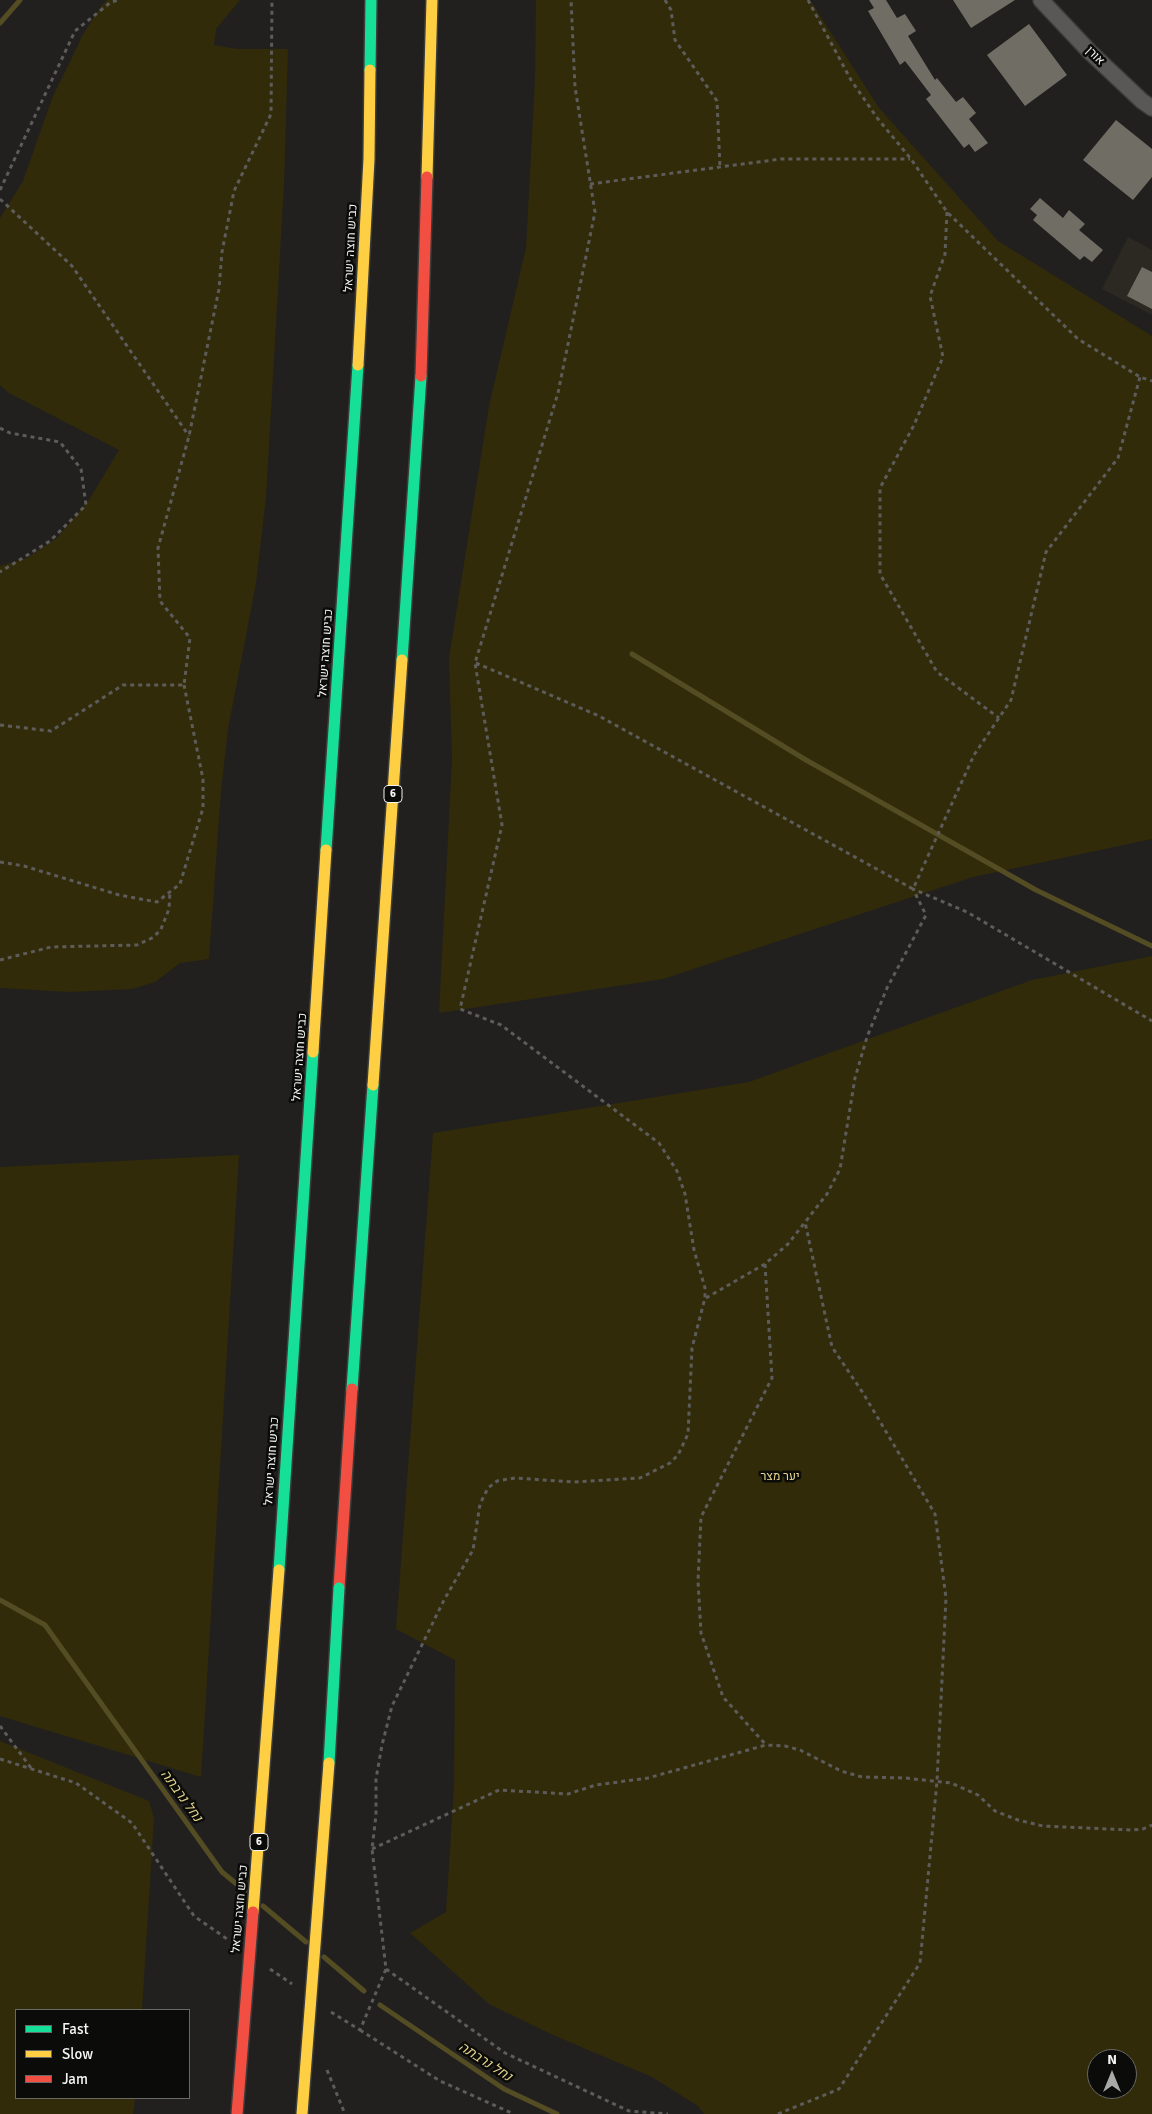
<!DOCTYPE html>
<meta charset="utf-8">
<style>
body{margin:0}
#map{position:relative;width:1152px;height:2114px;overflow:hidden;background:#21201f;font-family:Signika,sans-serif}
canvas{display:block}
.legend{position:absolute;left:15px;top:2009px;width:175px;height:90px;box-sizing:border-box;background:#0b0b09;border:1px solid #686866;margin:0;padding:6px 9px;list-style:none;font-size:15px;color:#f4f4f2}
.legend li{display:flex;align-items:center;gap:10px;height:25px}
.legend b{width:25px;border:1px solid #686866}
.north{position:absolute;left:1087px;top:2049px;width:50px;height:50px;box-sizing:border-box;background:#0b0b09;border:1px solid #686866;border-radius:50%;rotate:0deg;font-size:14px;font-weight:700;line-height:20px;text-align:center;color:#f4f4f2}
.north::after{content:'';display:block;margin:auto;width:18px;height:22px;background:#aaaaa8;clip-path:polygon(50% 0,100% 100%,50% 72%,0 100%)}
</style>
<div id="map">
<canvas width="1152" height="2114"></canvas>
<ul class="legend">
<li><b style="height:6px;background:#16e098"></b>Fast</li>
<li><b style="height:6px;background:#ffcf43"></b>Slow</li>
<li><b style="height:6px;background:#f24e42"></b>Jam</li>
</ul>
<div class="north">N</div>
</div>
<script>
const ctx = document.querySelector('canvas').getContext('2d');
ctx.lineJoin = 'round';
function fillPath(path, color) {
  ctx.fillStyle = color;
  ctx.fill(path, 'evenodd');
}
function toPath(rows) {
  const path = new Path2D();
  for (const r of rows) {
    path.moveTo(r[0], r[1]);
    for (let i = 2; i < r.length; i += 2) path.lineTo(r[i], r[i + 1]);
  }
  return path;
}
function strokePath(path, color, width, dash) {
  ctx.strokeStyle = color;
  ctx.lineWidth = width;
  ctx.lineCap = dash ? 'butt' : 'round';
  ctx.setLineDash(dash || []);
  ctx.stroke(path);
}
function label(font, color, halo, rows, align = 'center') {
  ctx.font = font + ' Signika,Heebo,sans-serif';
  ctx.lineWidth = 5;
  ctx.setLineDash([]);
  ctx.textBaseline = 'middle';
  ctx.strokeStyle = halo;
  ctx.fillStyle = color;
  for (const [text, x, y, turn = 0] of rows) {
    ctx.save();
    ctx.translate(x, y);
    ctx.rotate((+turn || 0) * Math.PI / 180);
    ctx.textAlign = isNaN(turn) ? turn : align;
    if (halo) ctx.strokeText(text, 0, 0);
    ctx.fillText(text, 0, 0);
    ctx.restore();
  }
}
fillPath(toPath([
 [1128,237,1152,250,1152,315,1102,289]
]), '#2b2921');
fillPath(toPath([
 [107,0,240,0,216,29,214,45,237,49,288,49,284,184,266,497,256,583,228,729,221,791,209,959,180,963,155,982,132,989,70,992,0,988,0,566,27,558,57,538,89,500,119,450,9,393,0,385,0,218,23,181,53,96,69,64,82,36,101,6],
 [536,0,810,0,879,108,998,241,1152,336,1152,839,973,877,663,979,439,1013,452,760,449,658,489,406,526,248,535,80],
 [1152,956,1152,2114,704,2114,698,2106,652,2077,553,2035,489,2004,410,1933,446,1912,454,1787,455,1660,396,1629,433,1133,749,1082,1032,980],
 [1097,2059,1127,2059,1127,2089,1097,2089],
 [239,1155,201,1777,0,1716,0,1167],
 [0,1741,149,1801,154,1818,142,2010,16,2010,16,2098,135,2098,133,2114,0,2114]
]), '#312b09');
strokePath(toPath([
 [0,23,20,0],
 [632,654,806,760,1036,890,1152,946],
 [0,1600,45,1625,222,1872,245,1891],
 [263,1906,306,1942],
 [324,1957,364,1991],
 [380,2005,504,2089,557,2114]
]), '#544c23', 5);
fillPath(toPath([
 [869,0,886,0,897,18,905,14,916,31,908,36,935,80,937,78,956,102,963,97,976,113,969,119,988,143,975,152,969,144,964,148,926,99,931,95,905,61,900,65,868,11,874,8],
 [953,0,1015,0,971,28],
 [1029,24,1067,75,1025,106,987,55],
 [1116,120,1152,149,1152,177,1133,200,1083,160],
 [1040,198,1063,218,1069,210,1085,224,1079,230,1103,250,1092,262,1084,256,1080,260,1033,220,1037,215,1030,209],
 [1142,267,1152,272,1152,309,1127,296]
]), '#706e64');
const street = toPath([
 [1041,0,1090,52,1142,101,1152,108]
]);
const fast = toPath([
 [370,70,371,0],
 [402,660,421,376],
 [326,850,358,365],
 [352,1389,373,1085],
 [279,1570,313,1052]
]);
const slow = toPath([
 [427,177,432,0],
 [358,365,369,159,370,70],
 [313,1052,326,850],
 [373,1085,402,660]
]);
const jam = toPath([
 [421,376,427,177],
 [339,1588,352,1389]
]);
strokePath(street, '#3c3c3b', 18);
strokePath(fast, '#3c3c3b', 14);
strokePath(slow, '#3c3c3b', 14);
strokePath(jam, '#3c3c3b', 14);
strokePath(toPath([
 [665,0,671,10,675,40,717,101,720,167],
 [808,0,851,80,878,119,911,159,947,212,1078,339,1140,377,1152,381],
 [590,184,781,159,910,159],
 [0,190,75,31,111,2,119,0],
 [0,199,72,266,189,436],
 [947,212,945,254,930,296,943,357,914,425,880,488,880,574,937,672,999,718],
 [0,428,10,433,60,442,81,469,86,505,50,541,0,572],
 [476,663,599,716,913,889,974,755,1011,700,1046,552,1118,458,1140,377],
 [0,725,51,731,123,685,184,685,190,638,160,601,158,548,189,436,219,289,222,252,234,191,271,114,272,0],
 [0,862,24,866,119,895,157,902,180,884,203,808,203,779,184,685],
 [0,960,51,947,137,945,154,937,161,929,169,909,170,892],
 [765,1264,772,1378,701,1517,698,1581,701,1633,723,1697,766,1745],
 [706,1298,765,1264,788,1244,827,1194,840,1169,855,1078,867,1037,887,988,926,915,913,889,967,912,1152,1021],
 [0,1726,31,1768],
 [0,1759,76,1783,132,1823,194,1916,230,1941],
 [372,1849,499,1790,568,1794,596,1785,648,1778,766,1745,785,1746,800,1750,841,1771,862,1777,905,1778,951,1783,978,1795,995,1811,1018,1820,1043,1826,1131,1830,1143,1829,1152,1825],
 [270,1969,292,1984],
 [386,1969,505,2053,629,2111,668,2114],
 [331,2012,360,2030,386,1969,372,1849,376,1815,376,1779,382,1745,392,1706,444,1600,473,1550,480,1504,488,1488,497,1481,515,1478,573,1482,640,1478,670,1463,678,1455,688,1434,692,1348,705,1298,705,1288,694,1250,685,1194,677,1171,659,1143,501,1025,460,1009,502,825,475,663,558,393,595,212,575,87,571,0],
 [360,2030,440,2081,514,2114],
 [327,2070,345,2114],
 [778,2114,839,2089,920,1963,937,1781,946,1598,935,1514,863,1393,832,1347,805,1222]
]), '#5d5c5b', 3, [4, 4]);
strokePath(street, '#595857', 15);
strokePath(fast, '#16e098', 11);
strokePath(slow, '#ffcf43', 11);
strokePath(jam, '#f24e42', 11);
const fastBridge = toPath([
 [329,1763,339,1588]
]);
const slowBridge = toPath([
 [253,1912,279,1570],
 [302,2114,329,1763]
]);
const jamBridge = toPath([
 [237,2114,253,1912]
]);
strokePath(fastBridge, '#3c3c3b', 14, []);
strokePath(slowBridge, '#3c3c3b', 14, []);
strokePath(jamBridge, '#3c3c3b', 14, []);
strokePath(fastBridge, '#16e098', 11);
strokePath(slowBridge, '#ffcf43', 11);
strokePath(jamBridge, '#f24e42', 11);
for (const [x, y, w] of [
 [393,794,18],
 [259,1842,18]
]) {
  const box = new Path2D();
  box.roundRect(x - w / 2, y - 8.5, w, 17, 4);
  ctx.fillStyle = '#0b0b09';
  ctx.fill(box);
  strokePath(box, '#f4f4f2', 1);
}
label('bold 11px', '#f4f4f2', null, [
 ["6",393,794],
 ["6",259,1842]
]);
label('12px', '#f4f4f2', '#0b0b09', [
 ["אורן",1095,56,45],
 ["כביש חוצה ישראל",351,248,-87],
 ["כביש חוצה ישראל",326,653,-86],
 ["כביש חוצה ישראל",300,1057,-86],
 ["כביש חוצה ישראל",272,1461,-86],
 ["כביש חוצה ישראל",240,1909,-85]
]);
label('12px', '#e8d88f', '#0b0b09', [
 ["יער מצר",780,1477]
]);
label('italic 14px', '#e1d188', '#0b0b09', [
 ["נחל נרבתה",181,1796,54],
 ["נחל נרבתה",485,2062,33]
]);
</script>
